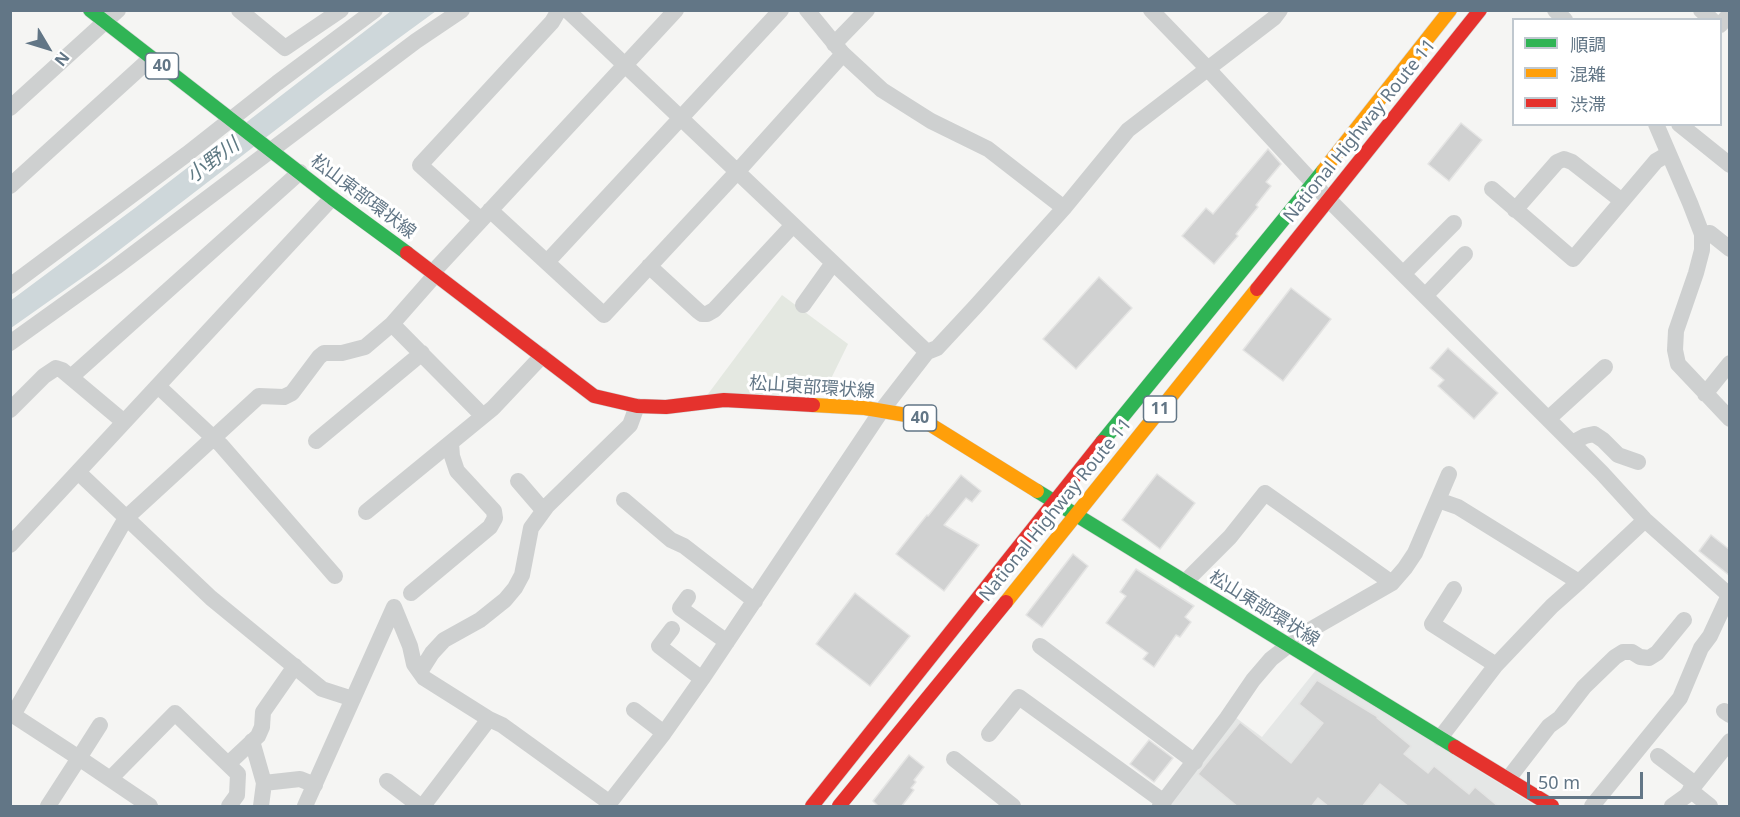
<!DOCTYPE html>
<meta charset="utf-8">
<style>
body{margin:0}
#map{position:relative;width:1740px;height:817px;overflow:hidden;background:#f5f5f3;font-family:"Noto Sans","Noto Sans JP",sans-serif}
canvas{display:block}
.frame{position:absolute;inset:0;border:12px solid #627686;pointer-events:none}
.legend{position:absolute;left:1512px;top:18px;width:210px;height:108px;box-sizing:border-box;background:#fff;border:2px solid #c0c8cf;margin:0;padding:8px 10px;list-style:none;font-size:18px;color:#627686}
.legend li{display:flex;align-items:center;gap:12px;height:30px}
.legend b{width:30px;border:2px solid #c0c8cf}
.north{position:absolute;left:18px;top:18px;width:60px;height:60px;-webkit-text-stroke:4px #fff;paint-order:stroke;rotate:128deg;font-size:16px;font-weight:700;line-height:24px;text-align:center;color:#627686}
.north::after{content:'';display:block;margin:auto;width:21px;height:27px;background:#627686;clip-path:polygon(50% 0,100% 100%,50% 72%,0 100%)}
.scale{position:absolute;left:1527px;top:772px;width:116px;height:27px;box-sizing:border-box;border:3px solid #627686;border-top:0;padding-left:8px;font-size:18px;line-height:21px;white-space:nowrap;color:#627686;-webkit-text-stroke:4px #fff;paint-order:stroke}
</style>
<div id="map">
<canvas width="1740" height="817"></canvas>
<div class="frame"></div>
<ul class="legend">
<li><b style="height:8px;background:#30b455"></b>順調</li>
<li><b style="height:8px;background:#ff9f0a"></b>混雑</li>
<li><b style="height:8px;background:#e5322d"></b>渋滞</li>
</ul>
<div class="north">N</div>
<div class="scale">50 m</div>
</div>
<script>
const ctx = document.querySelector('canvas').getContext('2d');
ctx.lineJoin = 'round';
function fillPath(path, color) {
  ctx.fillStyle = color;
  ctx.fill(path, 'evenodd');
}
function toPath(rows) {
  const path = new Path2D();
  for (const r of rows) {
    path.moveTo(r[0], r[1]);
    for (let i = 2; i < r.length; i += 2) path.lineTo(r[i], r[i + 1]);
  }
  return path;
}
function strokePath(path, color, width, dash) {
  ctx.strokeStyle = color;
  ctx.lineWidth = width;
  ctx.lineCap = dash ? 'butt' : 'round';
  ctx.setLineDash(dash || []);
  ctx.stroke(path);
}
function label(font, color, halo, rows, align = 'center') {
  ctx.font = font + ' "Noto Sans","Noto Sans JP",sans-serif';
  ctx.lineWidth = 6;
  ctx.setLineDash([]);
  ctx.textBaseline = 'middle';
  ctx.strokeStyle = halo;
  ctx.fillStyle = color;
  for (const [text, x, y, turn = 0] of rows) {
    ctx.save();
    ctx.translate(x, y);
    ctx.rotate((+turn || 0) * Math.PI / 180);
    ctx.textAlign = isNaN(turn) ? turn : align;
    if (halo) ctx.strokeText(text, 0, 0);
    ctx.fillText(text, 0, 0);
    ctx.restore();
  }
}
fillPath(toPath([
 [1316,670,1536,806,1167,806,1235,717,1262,737]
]), '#e5e7e6');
fillPath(toPath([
 [782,295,848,344,823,395,708,394]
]), '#e4e8e1');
fillPath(toPath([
 [391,11,436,11,325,92,96,268,11,328,10,301,135,208]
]), '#ced7da');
const building = toPath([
 [1461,123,1482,140,1449,181,1428,164,1461,123],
 [1268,149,1281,164,1266,182,1271,186,1256,205,1258,207,1236,234,1238,236,1214,264,1182,236,1206,208,1213,214,1268,149],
 [1099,277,1132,308,1076,369,1043,339,1099,277],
 [1291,288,1331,319,1283,381,1243,350,1291,288],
 [1448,348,1498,393,1474,419,1438,386,1444,380,1430,368,1448,348],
 [1157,474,1195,503,1160,549,1122,520,1157,474],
 [961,475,981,491,972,502,966,498,944,525,979,545,944,591,896,554,927,515,928,516,961,475],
 [1711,535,1730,550,1730,576,1699,551,1711,535],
 [1073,554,1088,566,1042,627,1026,615,1073,554],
 [1136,569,1194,606,1185,617,1191,622,1180,637,1176,635,1154,667,1143,659,1148,653,1106,623,1126,596,1120,592,1136,569],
 [855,593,910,636,870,686,816,644,855,593],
 [1317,680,1378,717,1377,718,1411,746,1404,754,1428,773,1434,766,1469,794,1475,787,1499,807,1409,807,1380,784,1362,807,1329,807,1318,798,1311,807,1238,807,1198,774,1240,722,1291,763,1323,723,1299,704,1317,680],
 [1149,740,1173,758,1154,782,1130,764,1149,740],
 [909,755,924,767,914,780,916,782,911,788,914,790,901,807,879,807,873,801,909,755]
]);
fillPath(building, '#d0d1d1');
strokePath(building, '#e4e4e3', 1.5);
const fast = toPath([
 [90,10,332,198,407,253],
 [1102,442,1323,171],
 [1037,491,1455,747]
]);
const slow = toPath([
 [1323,171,1450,10],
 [813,405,865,408,918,417,1037,491],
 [1006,602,1257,289]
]);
const jam = toPath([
 [407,253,594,396,637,406,666,407,724,400,813,405],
 [1257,289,1480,10],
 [1455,747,1552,806],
 [812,806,1102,442],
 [839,806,1006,602]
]);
strokePath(fast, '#d0d2d2', 15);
strokePath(slow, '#d0d2d2', 15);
strokePath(jam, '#d0d2d2', 15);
strokePath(toPath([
 [239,10,285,48,341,10],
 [567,10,927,352],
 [807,10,843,54,882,90,931,121,988,149,1064,208],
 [1151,10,1207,68,1328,199,1602,473,1645,520,1730,596],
 [1555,10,1565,20],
 [1701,10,1712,20],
 [1720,25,1730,14],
 [834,44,867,10],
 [10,108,118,10],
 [1656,124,1690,203,1702,234,1702,250,1696,273,1676,331,1675,350,1678,364,1730,419],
 [1679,124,1730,165],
 [10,186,151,58],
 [1492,189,1573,259,1656,161,1668,154],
 [490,210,604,315,737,172,843,54],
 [1515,210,1557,162,1564,159,1572,162,1622,201],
 [481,220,420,165,552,22,559,10],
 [1702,234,1710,233,1730,249],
 [547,262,781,10],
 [649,266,698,311,702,314,707,314,714,310,793,225],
 [433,272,676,10],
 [1403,274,1454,223],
 [10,286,187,154,277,83,375,10],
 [1425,296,1465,254],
 [803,305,833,263],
 [392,324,483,416],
 [10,343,116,267,416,41,462,10],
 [71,377,300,172],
 [158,386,221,445,335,576],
 [1705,394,1730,363],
 [10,410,44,376,56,368,62,370,124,422],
 [1548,419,1605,367],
 [316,441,422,353],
 [1572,443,1585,436,1594,434,1603,440,1618,455,1638,462],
 [78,472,211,598,322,689,353,699],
 [518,481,543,510],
 [624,500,671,540,684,546,755,601],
 [1438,500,1458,507,1579,582],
 [366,512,493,408,542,356],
 [10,545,332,198],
 [1185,582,1230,537,1265,493,1392,583],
 [1454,589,1432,624,1496,665],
 [411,593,490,527,495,518,494,511,457,471,452,456,451,443],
 [688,597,680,608,727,642],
 [394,607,410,646,414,664,424,678,489,719,502,725,610,803],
 [672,629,659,646,702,679],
 [1040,646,1195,762],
 [420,672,432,653,444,640,480,620,505,600,515,588,522,575,531,528,547,506,630,425,637,406],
 [634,710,664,733],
 [1724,711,1730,715],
 [100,725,79,758,150,806],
 [989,734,1019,697,1164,802],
 [1440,738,1496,665,1552,606,1579,582,1645,520],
 [252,741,264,783,261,806],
 [1658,756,1695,784],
 [954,759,1013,806],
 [228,764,258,736,262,727,263,712,295,666],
 [110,779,175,713,238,774,237,795,229,806],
 [1508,779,1549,726,1560,718,1584,687,1615,657,1623,652,1632,652,1640,657,1649,658,1657,653,1684,620],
 [387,781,420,806],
 [264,783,300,779,315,785],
 [1690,790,1710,806],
 [48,806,79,758,13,715,126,518,259,396,284,397,292,393,319,357,324,353,342,353,365,347,392,324,436,274],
 [305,806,394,607],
 [423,806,489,719],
 [607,806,664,733,702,679,882,410,927,352,937,348,976,306,1064,208,1128,130,1274,18,1280,10],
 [1160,806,1227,718,1253,680,1271,659,1303,634,1392,583,1405,568,1415,553,1449,474],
 [1592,806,1680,698,1701,648,1710,636,1729,595],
 [1672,806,1686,796,1730,741]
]), '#ced0d0', 16);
strokePath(fast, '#30b455', 14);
strokePath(slow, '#ff9f0a', 14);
strokePath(jam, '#e5322d', 14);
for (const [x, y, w] of [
 [162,66,33],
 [1160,409,33],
 [920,418,33]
]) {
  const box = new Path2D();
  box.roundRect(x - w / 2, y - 13, w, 26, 4.5);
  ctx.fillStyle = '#fff';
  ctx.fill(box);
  strokePath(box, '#627686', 1.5);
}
label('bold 16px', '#627686', null, [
 ["40",162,66],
 ["11",1160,409],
 ["40",920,418]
]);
label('18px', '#627686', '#fff', [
 ["National Highway Route 11",1360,131,-51],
 ["松山東部環状線",363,197,37],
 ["松山東部環状線",812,388,4],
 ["National Highway Route 11",1056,510,-51],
 ["松山東部環状線",1264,609,32]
]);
label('italic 20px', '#5e7983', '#fff', [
 ["小野川",213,161,-37]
]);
</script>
